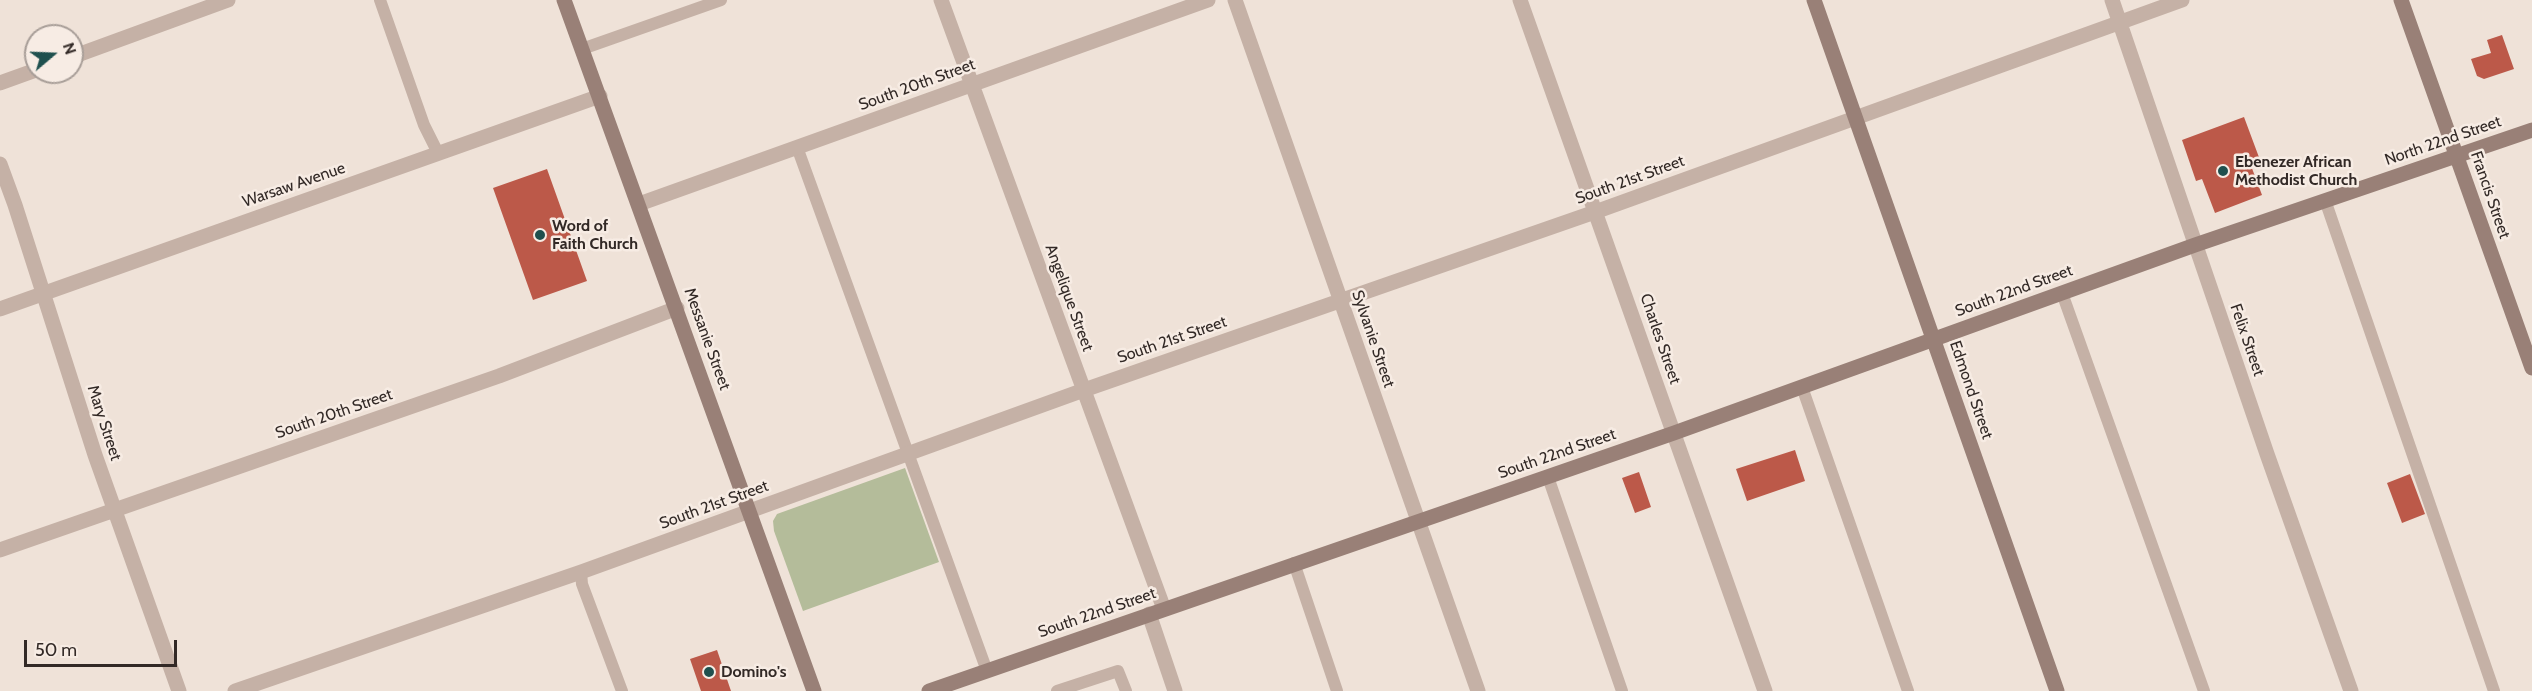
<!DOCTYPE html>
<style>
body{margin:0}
#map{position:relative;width:2532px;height:691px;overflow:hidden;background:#efe2d8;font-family:Cabin,sans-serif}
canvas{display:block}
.north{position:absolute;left:24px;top:24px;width:60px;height:60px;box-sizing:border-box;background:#f7ece4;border:2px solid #a89e98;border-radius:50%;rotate:71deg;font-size:16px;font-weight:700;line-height:24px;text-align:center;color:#322926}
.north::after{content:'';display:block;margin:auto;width:21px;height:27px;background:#1f504e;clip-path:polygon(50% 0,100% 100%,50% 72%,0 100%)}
.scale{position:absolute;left:24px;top:640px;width:153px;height:27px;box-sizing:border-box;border:3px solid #322926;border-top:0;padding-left:8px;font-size:18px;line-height:21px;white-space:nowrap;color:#322926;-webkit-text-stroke:4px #f7ece4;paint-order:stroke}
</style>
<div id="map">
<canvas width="2532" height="691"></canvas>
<div class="north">N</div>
<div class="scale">50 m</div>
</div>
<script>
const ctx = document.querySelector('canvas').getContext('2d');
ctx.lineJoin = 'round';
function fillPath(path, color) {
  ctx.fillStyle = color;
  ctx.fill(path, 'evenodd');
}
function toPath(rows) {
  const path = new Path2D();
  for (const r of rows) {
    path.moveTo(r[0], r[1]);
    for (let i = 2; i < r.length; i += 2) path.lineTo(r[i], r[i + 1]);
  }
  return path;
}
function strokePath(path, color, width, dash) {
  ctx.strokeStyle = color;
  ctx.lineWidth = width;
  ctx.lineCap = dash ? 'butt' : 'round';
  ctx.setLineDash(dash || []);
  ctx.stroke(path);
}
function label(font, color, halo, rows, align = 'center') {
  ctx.font = font + ' Cabin,sans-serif';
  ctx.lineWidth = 5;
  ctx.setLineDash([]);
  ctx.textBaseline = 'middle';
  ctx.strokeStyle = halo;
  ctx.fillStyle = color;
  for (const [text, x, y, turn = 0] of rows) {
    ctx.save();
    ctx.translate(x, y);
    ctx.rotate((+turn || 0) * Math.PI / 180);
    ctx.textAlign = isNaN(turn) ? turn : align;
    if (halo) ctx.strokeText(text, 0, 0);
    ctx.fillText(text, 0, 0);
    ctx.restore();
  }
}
fillPath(toPath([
 [905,468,939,562,803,611,774,531,773,521,777,514]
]), '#b4bc9a');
fillPath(toPath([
 [2502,35,2514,69,2484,79,2477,76,2471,59,2491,53,2487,40],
 [2244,117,2260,160,2250,163,2262,195,2215,213,2202,179,2196,181,2182,140],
 [547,169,587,281,533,300,493,188],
 [1795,450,1805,481,1747,501,1736,469],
 [1639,472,1651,507,1635,513,1622,478],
 [2410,474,2425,514,2402,523,2387,483],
 [717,650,731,691,701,691,690,659]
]), '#bc5949');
strokePath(toPath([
 [380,0,424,125,438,153],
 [582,49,721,0],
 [797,147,987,671],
 [2325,200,2494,691],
 [2062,293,2204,691],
 [1802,387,1908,691],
 [1548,477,1622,691],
 [1294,563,1337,691],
 [581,572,582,584,622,691],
 [1057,691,1118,671,1126,691]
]), '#c5b1a6', 12);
strokePath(toPath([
 [941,0,1164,609],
 [1235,0,1478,691],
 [1520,0,1765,691],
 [2112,0,2267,454,2351,691],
 [72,57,228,0],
 [0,83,36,70],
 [0,164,15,205,95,455,179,691],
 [639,204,1208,0],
 [0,309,600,96],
 [0,550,499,376,677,308],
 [1149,614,1175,691],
 [235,691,581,572,1084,390,1595,212,2182,0]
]), '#c5b1a6', 15);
strokePath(toPath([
 [564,0,814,691],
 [1814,0,2057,691],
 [2401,0,2532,368],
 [929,691,1674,433,2195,245,2532,130]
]), '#998077', 15);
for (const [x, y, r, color] of [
 [2223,171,6,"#1f504e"],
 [540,235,6,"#1f504e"],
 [709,672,6,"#1f504e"]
]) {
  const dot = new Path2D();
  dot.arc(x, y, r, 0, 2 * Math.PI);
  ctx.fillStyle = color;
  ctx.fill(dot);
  strokePath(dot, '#f7ece4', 2);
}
label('16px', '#322926', '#f7ece4', [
 ["South 20th Street",917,85,-20],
 ["North 22nd Street",2443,141,-19],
 ["South 21st Street",1630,180,-20],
 ["Warsaw Avenue",294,185,-19],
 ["Francis Street",2490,195,71],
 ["South 22nd Street",2014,291,-20],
 ["Angelique Street",1069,298,70],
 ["Messanie Street",707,339,70],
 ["Sylvanie Street",1373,339,71],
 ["Charles Street",1660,339,71],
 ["South 21st Street",1172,340,-19],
 ["Felix Street",2247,340,71],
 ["Edmond Street",1971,390,71],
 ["South 20th Street",334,414,-19],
 ["Mary Street",104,423,72],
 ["South 22nd Street",1557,454,-19],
 ["South 21st Street",714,505,-20],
 ["South 22nd Street",1097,613,-19]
]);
label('bold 16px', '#322926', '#f7ece4', [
 ["Ebenezer African",2235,162],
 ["Methodist Church",2235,180],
 ["Word of",552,226],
 ["Faith Church",552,244],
 ["Domino's",721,672]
], 'left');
</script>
